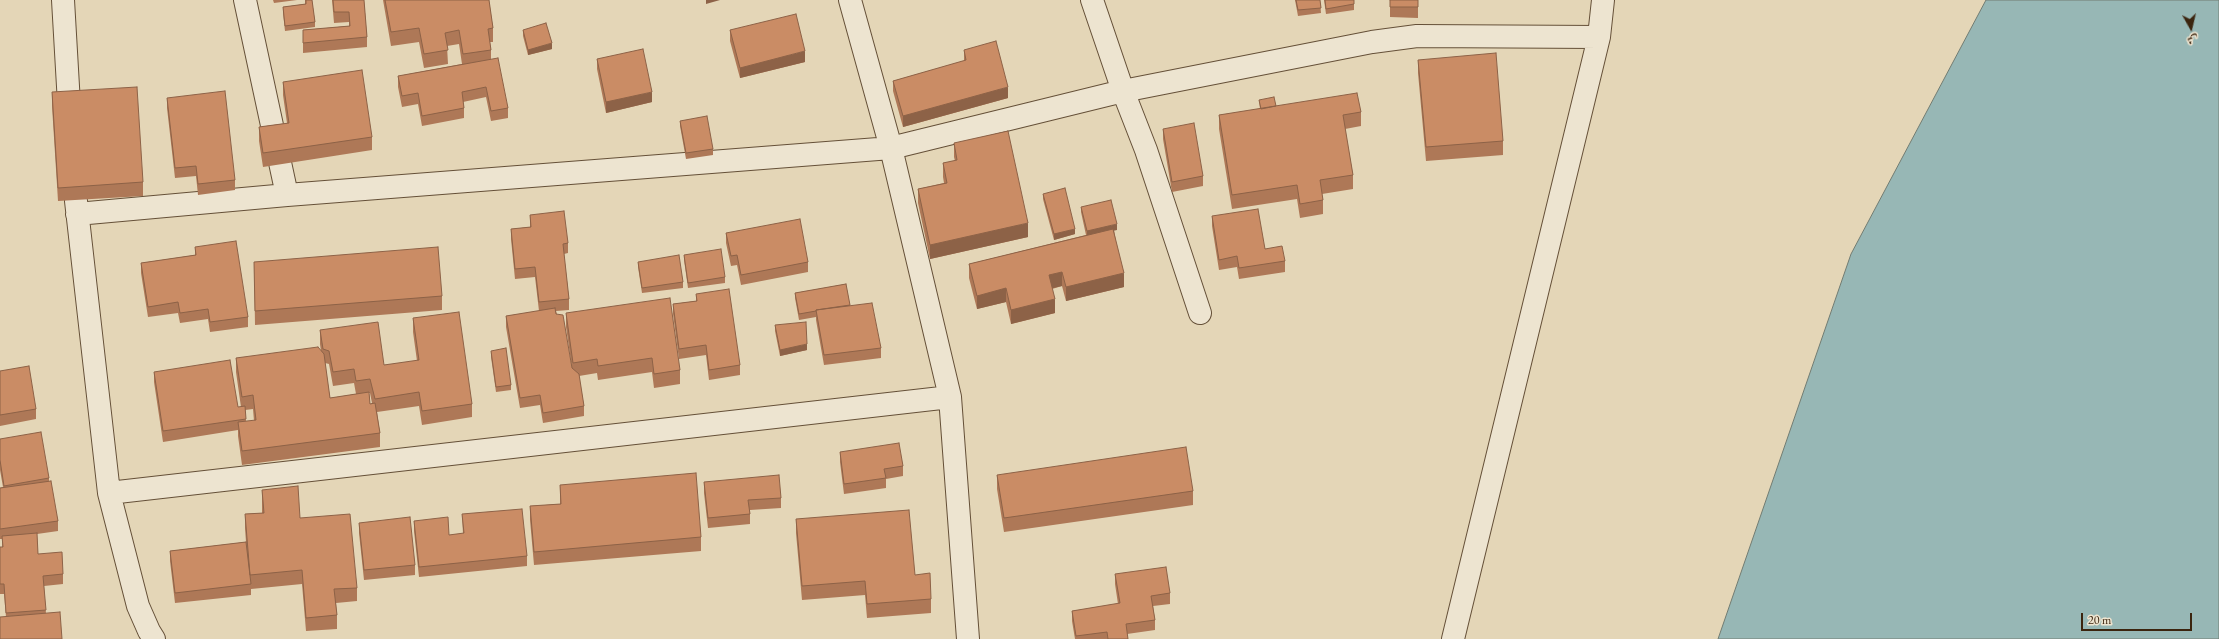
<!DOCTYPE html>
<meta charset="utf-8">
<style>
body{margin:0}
#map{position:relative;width:2219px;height:639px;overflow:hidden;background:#e4d6b7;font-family:"EB Garamond",Amiri,serif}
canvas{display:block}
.north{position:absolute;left:2171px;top:8px;width:40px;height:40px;-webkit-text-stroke:3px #ede4d0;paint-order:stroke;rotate:172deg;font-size:11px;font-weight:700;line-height:16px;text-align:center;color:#3b240e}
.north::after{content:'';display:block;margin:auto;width:14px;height:18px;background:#3b240e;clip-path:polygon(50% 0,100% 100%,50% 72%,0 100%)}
.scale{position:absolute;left:2081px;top:613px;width:111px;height:18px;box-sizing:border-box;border:2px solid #3b240e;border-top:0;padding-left:5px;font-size:12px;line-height:14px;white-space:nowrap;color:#3b240e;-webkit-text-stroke:3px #ede4d0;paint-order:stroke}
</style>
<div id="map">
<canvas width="2219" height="639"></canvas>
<div class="north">ش</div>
<div class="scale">20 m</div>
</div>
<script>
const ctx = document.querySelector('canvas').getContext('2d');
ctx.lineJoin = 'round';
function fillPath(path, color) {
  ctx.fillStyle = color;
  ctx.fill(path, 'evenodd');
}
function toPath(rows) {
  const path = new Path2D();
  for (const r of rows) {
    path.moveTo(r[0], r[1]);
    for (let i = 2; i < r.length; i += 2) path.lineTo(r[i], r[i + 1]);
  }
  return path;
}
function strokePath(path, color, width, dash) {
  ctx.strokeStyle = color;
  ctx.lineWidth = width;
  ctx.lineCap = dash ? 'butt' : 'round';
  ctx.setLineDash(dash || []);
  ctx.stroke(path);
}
const water = toPath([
 [1986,0,2219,0,2219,639,1718,639,1851,254,1986,0]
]);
fillPath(water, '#97b7b5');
strokePath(water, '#727c72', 1);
const minor = toPath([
 [63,0,70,121],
 [245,0,287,195],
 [850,0,891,148,950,397,968,639],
 [1092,0,1123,91,1146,150,1200,313],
 [76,201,109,493,138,606,149,631,154,639],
 [77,214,287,195,891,148,1123,91,1372,42,1417,36,1599,37],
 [109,493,950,397],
 [1453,639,1599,37,1603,0]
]);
strokePath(minor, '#655038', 24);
strokePath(minor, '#ede4d0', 22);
fillPath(toPath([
 [273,0,297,0,274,3],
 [305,0,312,0,315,22,315,27,285,31,283,13,283,7,305,4],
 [332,0,364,0,367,37,367,47,303,53,303,30,349,26,349,22,334,23],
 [383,0,489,0,493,28,493,42,490,42,491,50,491,59,508,108,508,118,491,121,486,97,463,102,464,108,464,118,422,126,418,104,402,107,398,87,398,76,462,64,459,44,447,46,448,64,424,68,419,42,391,46],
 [1295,0,1320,0,1321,13,1298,16],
 [1324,0,1354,0,1354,10,1326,14],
 [1390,0,1418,0,1418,18,1390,17],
 [523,30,552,49,528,55,523,36],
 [730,30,805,62,740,78,730,41],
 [964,50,1008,98,903,127,893,91,893,81,964,61],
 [597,59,652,102,606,113,597,69],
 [1418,60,1503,141,1503,155,1426,161,1418,73],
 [283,82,372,137,372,150,263,167,259,141,259,127,287,123,283,95],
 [52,92,143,182,143,196,58,201,52,106],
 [167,98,235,180,235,190,198,195,196,176,175,178,167,108],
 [1259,100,1276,106,1361,112,1361,126,1345,129,1353,175,1353,189,1322,194,1323,200,1323,214,1300,218,1297,199,1232,209,1219,129,1219,115,1260,109],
 [680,121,713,149,713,155,686,159,680,126],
 [1163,129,1203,176,1203,186,1172,192,1163,139],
 [954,143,1028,237,930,259,918,203,918,189,944,183,943,177,943,163,955,161,954,157],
 [1043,194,1075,234,1054,240,1043,199],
 [1081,207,1117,230,1114,230,1124,287,1066,301,1062,286,1052,289,1055,313,1011,324,1006,302,977,309,969,278,969,264,1086,235,1081,212],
 [530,215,568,243,568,253,564,254,569,299,569,310,556,311,572,368,566,327,566,313,680,370,680,384,654,388,652,372,598,380,597,373,579,376,584,406,584,416,543,423,540,405,520,408,506,327,506,316,539,311,535,277,515,279,511,239,511,229,530,227],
 [1212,216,1285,261,1285,272,1239,279,1237,267,1219,270,1212,226],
 [726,233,808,262,808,272,741,285,737,265,731,266,726,243],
 [195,247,248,317,248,327,210,332,208,319,180,323,178,313,148,317,141,273,141,263,195,255],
 [684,255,725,277,725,283,688,288,684,260],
 [254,262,442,296,442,310,255,325],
 [638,262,683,282,683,288,642,293,638,267],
 [846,284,850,306,881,348,881,358,824,365,816,320,816,317,799,320,795,298,795,293],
 [696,294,740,365,740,375,709,380,706,355,679,359,673,314,673,304,696,301],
 [413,318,472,404,472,417,422,425,419,406,377,412,380,433,380,447,242,465,238,436,238,430,163,442,154,382,154,372,238,407,241,407,236,372,236,358,321,351,320,344,320,330,384,365,417,361,413,332],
 [325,363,329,364,333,386,354,383,356,394,330,398],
 [369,393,370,393,372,403,370,404],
 [253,409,254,421,246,421,245,410],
 [775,325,807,350,780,356,775,331],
 [491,351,511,385,511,390,496,392,491,357],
 [0,371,36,409,36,419,0,426],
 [0,439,49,478,49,481,58,521,58,531,37,534,38,554,63,574,63,584,44,586,46,614,6,617,4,594,0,594,0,547,2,547,2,539,0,539,0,488,3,487,0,470],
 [840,452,903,466,903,476,886,479,886,488,844,494,840,462],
 [997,475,1193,491,1193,505,1004,532,997,489],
 [704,482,781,498,781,508,750,510,750,524,708,528,704,493],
 [560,485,701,537,701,551,534,565,530,520,530,506,560,504],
 [262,490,300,518,357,588,357,601,336,603,337,615,337,629,306,631,302,584,251,589,251,595,175,603,170,561,170,551,246,542,245,528,245,514,262,513],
 [462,514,527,556,527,566,419,577,414,531,414,521,449,535,463,534],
 [796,519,915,575,931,599,931,613,867,618,865,595,802,600,796,533],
 [359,523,415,565,415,575,364,580,359,533],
 [1115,574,1170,593,1170,604,1153,606,1155,620,1155,630,1127,634,1128,639,1075,639,1072,621,1072,611,1118,604,1115,584]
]), '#ae7857');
fillPath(toPath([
 [706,0,720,0,706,4],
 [552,43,552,49,528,55,528,50],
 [805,51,805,62,740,78,740,68],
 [1008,87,1008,98,903,127,903,116],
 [652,92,652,102,606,113,606,102],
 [1028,223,1028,237,930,259,930,245],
 [1117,224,1117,230,1087,237,1087,231],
 [1075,229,1075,234,1054,240,1054,234],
 [1062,272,1062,286,1049,289,1049,275],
 [1124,273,1124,287,1066,301,1066,287],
 [1006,288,1006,302,977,309,977,296],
 [1055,299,1055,313,1011,324,1011,310],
 [807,344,807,350,780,356,780,350]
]), '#8d6247');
const building = toPath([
 [306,0,312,0,315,22,285,26,283,7,306,4,306,0],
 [333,0,364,0,367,37,303,43,303,30,350,26,349,12,334,12,333,0],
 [385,0,489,0,493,28,488,29,491,50,463,54,459,30,445,33,448,50,424,54,419,28,391,32,385,0],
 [1296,0,1320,0,1321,8,1298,10,1296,0],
 [1325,0,1354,0,1354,4,1326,9,1325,0],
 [1390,0,1418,0,1418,7,1390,7,1390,0],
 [796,14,805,51,740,68,730,30,796,14],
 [546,23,552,43,528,50,523,30,546,23],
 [996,41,1008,87,903,116,893,81,966,60,964,50,996,41],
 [643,49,652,92,606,102,597,59,643,49],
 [1496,53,1503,141,1426,147,1418,60,1496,53],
 [498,58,508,108,491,111,486,87,462,92,464,108,422,116,418,93,402,96,398,76,498,58],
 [362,70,372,137,263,153,259,127,289,123,283,82,362,70],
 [137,87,143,182,58,188,52,92,137,87],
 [225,91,235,180,198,184,196,166,175,168,167,98,225,91],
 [1357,93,1361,112,1343,115,1353,175,1320,180,1323,200,1300,204,1297,185,1232,195,1219,115,1357,93],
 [1274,97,1276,106,1261,109,1259,100,1274,97],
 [707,116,713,149,686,153,680,121,707,116],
 [1194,123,1203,176,1172,182,1163,129,1194,123],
 [1008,131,1028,223,930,245,918,189,947,183,943,163,957,160,954,143,1008,131],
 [1065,188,1075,229,1054,234,1043,194,1065,188],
 [1111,200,1117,224,1087,231,1081,207,1111,200],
 [1258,209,1265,249,1282,246,1285,261,1239,268,1237,256,1219,260,1212,216,1258,209],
 [564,211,568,243,563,244,569,299,539,302,535,267,515,269,511,229,531,227,530,215,564,211],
 [800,219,808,262,741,275,737,255,731,256,726,233,800,219],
 [1113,229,1124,273,1066,287,1062,272,1049,275,1055,299,1011,310,1006,288,977,296,969,264,1113,229],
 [236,241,248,317,210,322,208,309,180,313,178,302,148,307,141,263,196,255,195,247,236,241],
 [438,247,442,296,255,311,254,262,438,247],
 [721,249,725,277,688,283,684,255,721,249],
 [679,255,683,282,642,288,638,262,679,255],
 [846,284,850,305,816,310,816,311,799,314,795,293,846,284],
 [729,289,740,365,709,370,706,345,679,349,673,304,697,301,696,294,729,289],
 [670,298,680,370,654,374,652,358,598,366,597,359,573,363,566,313,670,298],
 [872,303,881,348,824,355,816,310,872,303],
 [555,308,556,314,563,315,572,368,579,374,584,406,543,413,540,395,520,398,506,316,555,308],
 [459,312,472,404,422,411,419,392,375,399,370,379,356,381,354,369,333,372,329,351,323,349,320,330,378,322,384,365,419,360,413,318,459,312],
 [806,322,807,344,780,350,775,325,806,322],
 [318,347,324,354,330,398,369,392,370,404,375,403,380,433,242,451,238,422,256,420,253,395,242,397,236,358,318,347],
 [506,348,511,385,496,387,491,351,506,348],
 [230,360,238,407,245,406,246,419,163,431,154,372,230,360],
 [29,366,36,409,0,415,0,371,29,366],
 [41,432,49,478,4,486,0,460,0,439,41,432],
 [899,443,903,466,884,469,886,478,844,484,840,452,899,443],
 [1186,447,1193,491,1004,518,997,475,1186,447],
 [696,473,701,537,534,552,530,506,561,504,560,485,696,473],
 [779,475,781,498,748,500,750,514,708,518,704,482,779,475],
 [51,481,58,521,0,529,0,488,51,481],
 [298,486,300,518,350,514,357,588,334,589,337,615,306,618,302,570,250,575,245,514,264,513,262,490,298,486],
 [522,509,527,556,419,567,414,521,448,517,449,535,464,533,462,514,522,509],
 [909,510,915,575,930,573,931,599,867,604,865,581,802,586,796,519,909,510],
 [410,517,415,565,364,570,359,523,410,517],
 [37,533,38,554,62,552,63,574,43,576,46,610,6,613,4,584,0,584,0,547,3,547,2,536,37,533],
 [246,542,251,584,175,593,170,551,246,542],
 [1166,567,1170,593,1151,596,1155,620,1126,624,1128,639,1108,639,1107,632,1076,636,1072,611,1120,603,1115,574,1166,567],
 [60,612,62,639,0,639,0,617,60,612]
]);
fillPath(building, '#ca8c65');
strokePath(building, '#8d6247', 1);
</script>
